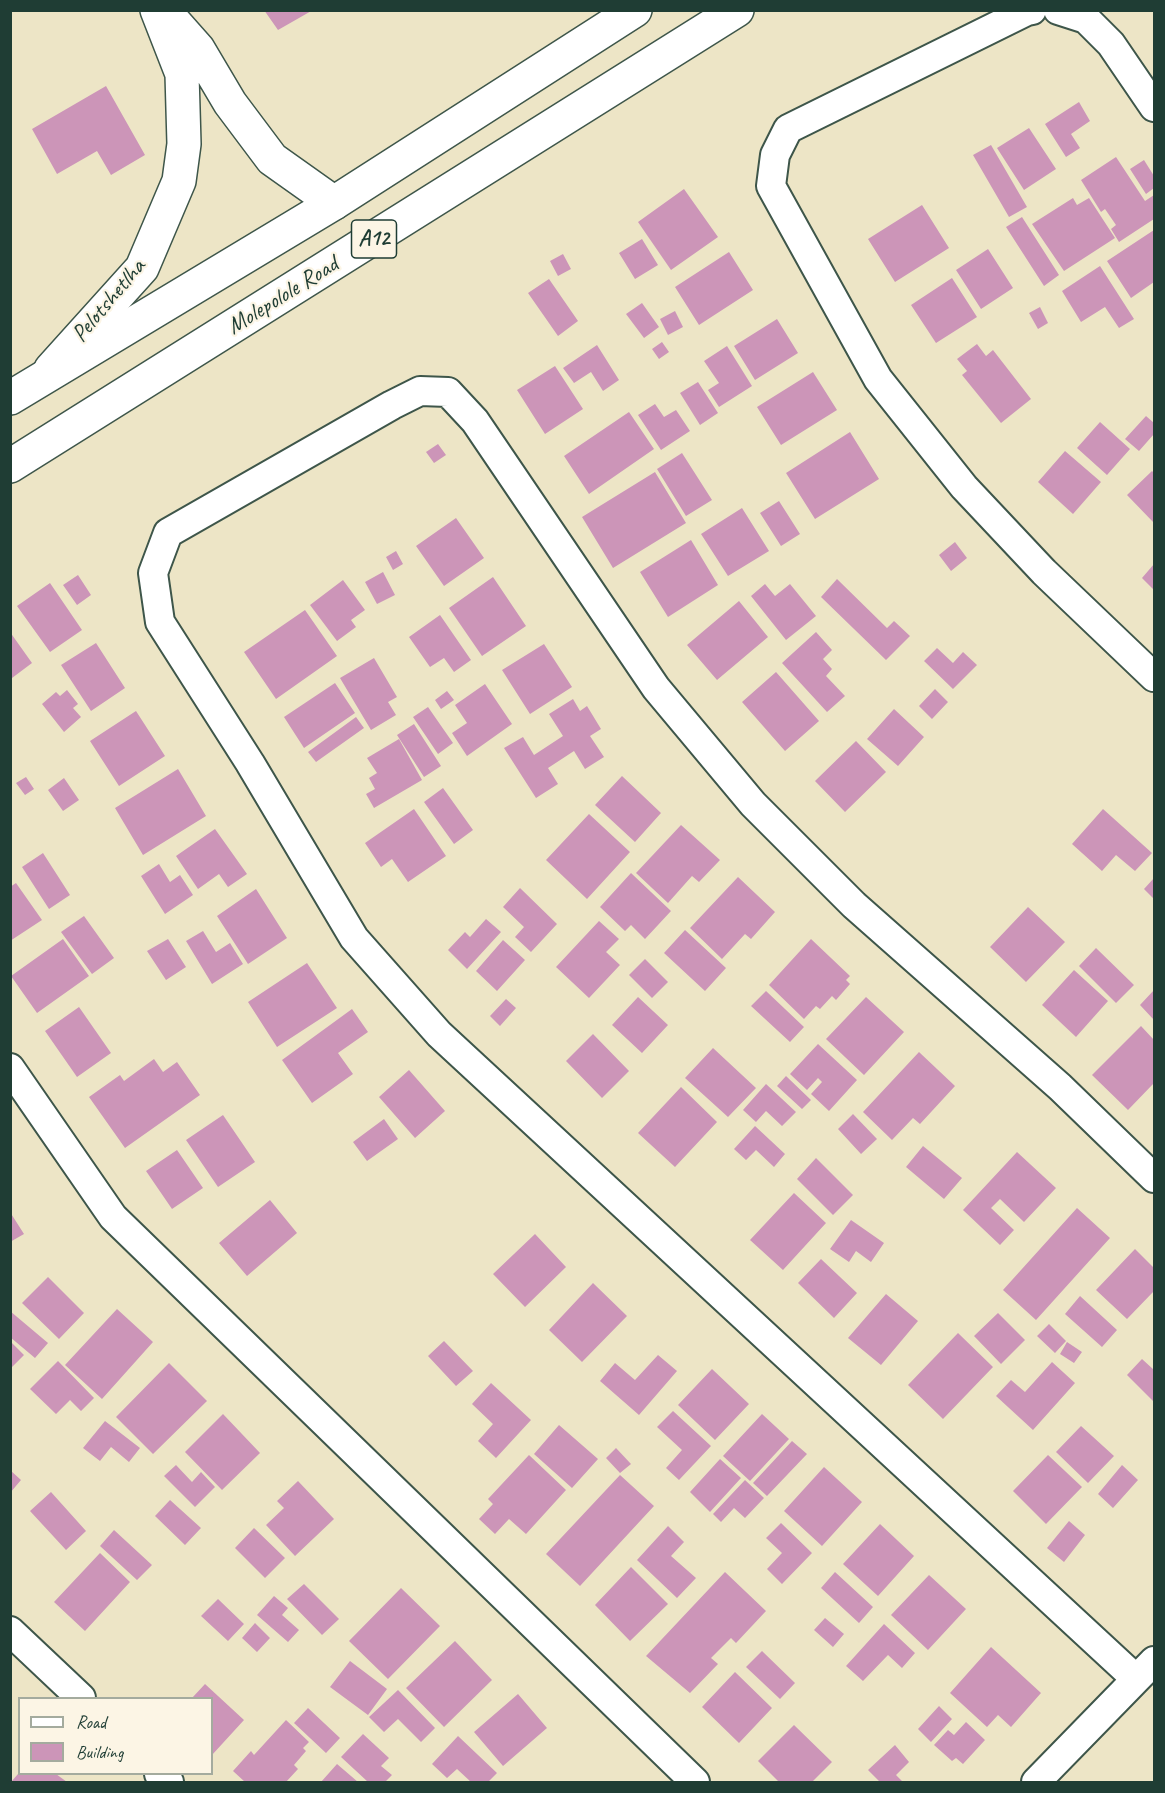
<!DOCTYPE html>
<style>
body{margin:0}
#map{position:relative;width:1165px;height:1793px;overflow:hidden;background:#ede5c6;font-family:Caveat,sans-serif}
canvas{display:block}
.frame{position:absolute;inset:0;border:12px solid #1f3d34;pointer-events:none}
.legend{position:absolute;left:18px;top:1697px;width:195px;height:78px;box-sizing:border-box;background:#fcf5e5;border:2px solid #a4ab9e;margin:0;padding:8px 10px;list-style:none;font-size:18px;color:#1f3d34}
.legend li{display:flex;align-items:center;gap:12px;height:30px}
.legend b{width:30px;border:2px solid #a4ab9e}
</style>
<div id="map">
<canvas width="1165" height="1793"></canvas>
<div class="frame"></div>
<ul class="legend">
<li><b style="height:8px;background:#fff"></b>Road</li>
<li><b style="height:16px;background:#cc95b8"></b>Building</li>
</ul>
</div>
<script>
const ctx = document.querySelector('canvas').getContext('2d');
ctx.lineJoin = 'round';
function fillPath(path, color) {
  ctx.fillStyle = color;
  ctx.fill(path, 'evenodd');
}
function toPath(rows) {
  const path = new Path2D();
  for (const r of rows) {
    path.moveTo(r[0], r[1]);
    for (let i = 2; i < r.length; i += 2) path.lineTo(r[i], r[i + 1]);
  }
  return path;
}
function strokePath(path, color, width, dash) {
  ctx.strokeStyle = color;
  ctx.lineWidth = width;
  ctx.lineCap = dash ? 'butt' : 'round';
  ctx.setLineDash(dash || []);
  ctx.stroke(path);
}
function label(font, color, halo, rows, align = 'center') {
  ctx.font = font + ' Caveat,sans-serif';
  ctx.lineWidth = 4.5;
  ctx.setLineDash([]);
  ctx.textBaseline = 'middle';
  ctx.strokeStyle = halo;
  ctx.fillStyle = color;
  for (const [text, x, y, turn = 0] of rows) {
    ctx.save();
    ctx.translate(x, y);
    ctx.rotate((+turn || 0) * Math.PI / 180);
    ctx.textAlign = isNaN(turn) ? turn : align;
    if (halo) ctx.strokeText(text, 0, 0);
    ctx.fillText(text, 0, 0);
    ctx.restore();
  }
}
fillPath(toPath([
 [264,10,313,10,278,30],
 [106,86,145,155,111,175,97,151,57,174,32,129],
 [1079,102,1090,121,1071,134,1080,148,1066,157,1045,124],
 [1029,128,1056,169,1024,190,997,148],
 [991,145,1027,207,1009,217,973,155],
 [1116,157,1145,201,1154,195,1154,219,1119,242,1111,229,1116,225,1105,209,1101,212,1081,180],
 [1144,160,1154,176,1154,188,1146,194,1130,169],
 [684,189,718,237,671,270,638,222],
 [1073,198,1077,205,1089,198,1115,238,1064,271,1032,224],
 [922,205,949,248,895,282,868,239],
 [1022,217,1059,275,1044,286,1006,227],
 [1154,230,1154,282,1131,298,1107,261],
 [642,239,658,265,635,279,619,253],
 [988,249,1013,288,981,309,956,270],
 [729,252,753,290,699,325,675,287],
 [563,254,571,269,558,276,550,261],
 [1100,266,1134,319,1119,328,1105,307,1081,322,1062,291],
 [952,278,977,317,936,343,911,305],
 [549,279,578,321,558,336,528,293],
 [642,303,659,327,644,338,626,314],
 [1040,307,1048,323,1038,329,1029,313],
 [675,311,683,327,668,335,660,319],
 [777,319,798,353,755,380,734,346],
 [662,342,669,352,659,359,652,349],
 [977,344,986,356,993,350,1031,399,1001,423,962,375,967,371,957,359],
 [597,345,619,380,603,391,591,372,574,383,563,368],
 [727,346,752,386,719,407,708,390,719,383,704,361],
 [555,366,583,409,545,434,517,390],
 [813,372,837,410,781,445,757,407],
 [698,382,718,413,700,425,680,393],
 [655,404,664,417,676,410,690,431,661,450,638,415],
 [629,412,654,449,589,494,564,456],
 [1146,416,1154,423,1154,434,1139,451,1125,439],
 [1100,422,1130,449,1107,475,1077,448],
 [850,432,879,479,815,519,786,473],
 [438,444,446,455,434,463,426,452],
 [1065,451,1101,482,1073,514,1038,482],
 [682,453,712,500,686,516,657,469],
 [1152,471,1154,473,1154,523,1127,495],
 [655,472,686,523,613,568,582,517],
 [779,501,800,534,781,546,760,513],
 [742,508,769,551,728,576,701,534],
 [456,518,484,558,444,586,416,546],
 [691,540,718,585,668,617,640,572],
 [955,542,967,558,951,571,939,555],
 [396,551,403,564,393,570,386,557],
 [1154,564,1154,590,1142,578],
 [383,572,395,595,377,604,365,582],
 [78,575,91,595,77,605,63,585],
 [493,577,526,626,482,656,449,608],
 [837,579,887,628,894,621,910,636,886,660,821,597],
 [343,580,365,610,351,620,356,627,337,641,310,605],
 [50,583,82,630,50,652,17,606],
 [765,584,775,596,790,584,816,616,786,640,751,596],
 [739,601,768,637,717,680,687,645],
 [305,610,337,656,276,699,244,652],
 [440,615,471,660,454,672,444,658,430,667,409,637],
 [10,632,32,663,12,678,10,676],
 [816,632,832,650,823,659,832,669,826,676,845,696,827,712,782,663],
 [96,643,125,688,91,711,61,665],
 [544,644,572,687,530,714,502,670],
 [937,648,953,663,963,652,977,665,953,689,924,661],
 [374,658,397,697,388,702,396,715,371,730,340,678],
 [776,672,819,721,785,751,742,702],
 [335,683,355,713,304,748,284,717],
 [485,684,512,724,467,756,452,733,467,723,455,705],
 [935,689,948,702,932,719,919,706],
 [67,690,78,704,73,708,81,717,64,732,42,704,56,692,60,696],
 [447,691,454,700,441,709,435,700],
 [573,699,580,711,587,706,601,729,590,736,604,757,585,769,574,751,548,768,558,784,536,798,504,748,523,737,534,755,563,736,549,714],
 [428,707,453,743,438,754,413,717],
 [894,709,924,737,898,766,867,739],
 [136,711,165,756,119,786,90,741],
 [356,717,364,728,316,762,308,752],
 [414,724,441,766,424,777,397,735],
 [399,739,422,780,374,808,366,794,375,789,369,778,377,773,367,758],
 [856,741,886,772,845,812,815,781],
 [178,769,206,816,143,855,115,808],
 [622,776,661,813,635,842,595,805],
 [26,777,34,789,25,795,16,783],
 [64,778,79,800,63,811,48,790],
 [443,788,473,830,454,844,424,802],
 [414,809,446,856,408,882,392,859,381,867,365,843],
 [1103,809,1152,853,1135,871,1116,855,1102,871,1072,844],
 [589,814,630,852,587,899,546,860],
 [681,825,720,860,699,882,692,876,668,903,636,873],
 [215,829,247,874,228,887,219,874,198,889,176,856],
 [43,853,70,895,49,909,22,867],
 [159,864,170,882,180,875,193,895,165,914,141,876],
 [631,873,671,911,645,939,631,925,625,931,600,907],
 [738,877,775,912,751,939,745,934,722,959,690,928],
 [1154,878,1154,899,1144,889],
 [16,883,42,920,10,941,10,887],
 [520,888,557,924,531,952,515,937,524,927,503,907],
 [256,889,287,938,248,964,217,916],
 [1028,907,1065,942,1026,982,990,947],
 [84,916,114,958,92,974,61,932],
 [486,919,501,932,467,969,448,950,465,932,470,937],
 [599,921,619,939,606,952,620,965,589,998,556,967],
 [685,930,726,968,705,991,664,953],
 [203,931,216,952,230,943,243,964,212,984,186,941],
 [63,939,89,976,37,1013,11,976],
 [168,939,186,967,166,980,147,951],
 [811,939,850,976,846,980,850,984,836,1000,832,996,820,1009,816,1006,804,1019,769,985],
 [503,940,525,960,497,991,476,971],
 [1096,948,1134,985,1116,1003,1079,966],
 [645,959,668,982,652,998,629,975],
 [307,963,337,1008,277,1047,248,1002],
 [1074,970,1108,1001,1076,1037,1042,1005],
 [1154,990,1154,1020,1140,1005],
 [766,991,804,1027,790,1042,751,1006],
 [638,997,668,1025,642,1053,612,1025],
 [866,997,904,1032,864,1075,826,1039],
 [506,999,516,1008,500,1026,490,1016],
 [79,1007,111,1053,77,1077,45,1031],
 [352,1009,368,1032,338,1053,353,1074,312,1103,282,1060],
 [1141,1026,1154,1040,1154,1083,1128,1110,1092,1075],
 [593,1034,629,1071,602,1098,566,1061],
 [818,1044,857,1080,829,1111,811,1094,822,1082,818,1078,807,1090,790,1074],
 [713,1048,756,1088,728,1117,685,1078],
 [919,1052,955,1086,920,1124,913,1118,892,1140,863,1112],
 [154,1059,163,1072,177,1062,200,1095,125,1148,89,1097,120,1075,124,1081],
 [409,1070,445,1111,415,1138,379,1097],
 [786,1076,811,1100,802,1109,777,1086],
 [766,1084,796,1112,782,1126,766,1111,756,1122,743,1110],
 [681,1087,717,1122,675,1167,638,1133],
 [853,1114,877,1139,861,1154,838,1129],
 [223,1115,255,1162,218,1187,186,1140],
 [384,1119,398,1139,367,1161,353,1142],
 [755,1126,785,1154,774,1167,756,1150,746,1160,734,1149],
 [923,1146,962,1178,944,1199,906,1167],
 [177,1150,203,1188,172,1209,146,1171],
 [1017,1152,1056,1188,1024,1222,1000,1199,991,1208,1014,1230,1000,1245,963,1210],
 [816,1158,853,1195,833,1215,797,1179],
 [794,1193,826,1223,783,1270,750,1240],
 [270,1200,297,1233,247,1276,219,1243],
 [1077,1208,1110,1238,1036,1320,1003,1290],
 [10,1212,24,1234,10,1242],
 [851,1220,884,1243,871,1262,856,1251,849,1262,830,1249],
 [535,1234,566,1267,525,1307,493,1274],
 [1135,1249,1154,1268,1154,1291,1127,1319,1096,1290],
 [821,1259,857,1293,834,1318,798,1283],
 [48,1277,84,1313,59,1339,22,1303],
 [593,1283,627,1316,582,1362,549,1330],
 [886,1294,918,1321,881,1365,848,1338],
 [1080,1296,1117,1330,1102,1347,1065,1314],
 [117,1309,153,1342,102,1399,65,1365],
 [10,1311,48,1343,35,1358,10,1337],
 [998,1313,1025,1340,1001,1364,974,1336],
 [1049,1324,1066,1341,1055,1353,1037,1336],
 [958,1333,993,1367,943,1419,908,1385],
 [10,1341,24,1355,10,1369],
 [444,1341,473,1371,456,1386,428,1356],
 [1067,1342,1082,1352,1074,1363,1060,1354],
 [658,1355,677,1371,639,1415,600,1381,615,1363,635,1380],
 [1142,1359,1154,1370,1154,1402,1127,1375],
 [58,1361,94,1398,81,1411,70,1400,56,1414,30,1389],
 [1052,1362,1075,1383,1033,1430,996,1396,1011,1380,1025,1392],
 [169,1363,207,1401,153,1454,116,1417],
 [712,1369,749,1404,715,1440,678,1405],
 [491,1383,531,1420,496,1458,478,1441,493,1424,472,1404],
 [673,1411,711,1446,679,1480,666,1468,682,1450,657,1427],
 [223,1414,260,1453,222,1490,185,1452],
 [762,1414,789,1439,750,1481,723,1456],
 [105,1421,140,1448,129,1462,111,1447,100,1461,83,1448],
 [559,1425,598,1459,572,1488,534,1454],
 [1081,1426,1114,1456,1088,1483,1056,1452],
 [792,1441,807,1454,767,1496,753,1483],
 [616,1448,631,1464,620,1473,606,1458],
 [529,1455,566,1490,526,1534,509,1519,495,1534,479,1519,493,1504,488,1499],
 [1048,1455,1082,1487,1046,1524,1013,1491],
 [720,1459,741,1478,710,1512,690,1492],
 [176,1465,192,1482,201,1472,215,1487,195,1507,164,1476],
 [1122,1465,1138,1480,1113,1508,1098,1494],
 [824,1467,862,1502,822,1546,784,1511],
 [10,1470,21,1480,10,1493],
 [620,1475,654,1506,580,1586,546,1554],
 [745,1480,764,1498,745,1518,734,1508,721,1522,713,1514],
 [298,1481,334,1519,295,1556,266,1525,284,1508,277,1501],
 [51,1492,86,1531,66,1550,30,1511],
 [170,1500,201,1528,185,1545,155,1516],
 [1069,1521,1085,1535,1064,1562,1047,1548],
 [781,1523,812,1553,782,1584,767,1569,782,1553,766,1538],
 [880,1524,914,1556,878,1596,843,1564],
 [668,1526,684,1542,671,1556,696,1578,677,1598,637,1560],
 [254,1528,285,1558,265,1578,235,1548],
 [114,1530,152,1565,137,1580,100,1546],
 [100,1553,130,1582,85,1631,54,1602],
 [631,1567,668,1604,630,1641,595,1605],
 [725,1572,766,1611,736,1643,731,1638,711,1658,718,1664,690,1693,646,1656],
 [835,1572,873,1607,859,1623,821,1588],
 [929,1575,966,1609,928,1650,891,1615],
 [304,1584,339,1619,322,1635,287,1599],
 [401,1588,440,1626,388,1679,349,1641],
 [274,1596,288,1608,282,1615,299,1630,288,1642,257,1615],
 [218,1599,244,1624,228,1641,201,1616],
 [825,1618,844,1634,833,1647,814,1630],
 [255,1623,270,1638,257,1652,242,1638],
 [884,1624,915,1653,902,1668,888,1655,863,1681,846,1666],
 [455,1641,492,1680,444,1727,406,1688],
 [991,1647,1041,1693,1011,1727,998,1715,987,1727,950,1693],
 [762,1651,795,1683,780,1699,746,1667],
 [350,1661,387,1689,368,1715,330,1687],
 [735,1672,772,1708,739,1743,702,1707],
 [205,1684,244,1720,212,1755,212,1698,192,1698],
 [398,1690,435,1728,421,1742,398,1719,384,1732,369,1717],
 [518,1694,547,1728,503,1766,474,1732],
 [939,1706,952,1719,931,1742,918,1729],
 [308,1708,340,1738,326,1753,294,1723],
 [286,1720,309,1742,303,1748,306,1751,294,1765,298,1769,286,1782,245,1782,233,1771,251,1751,254,1755],
 [966,1722,985,1740,963,1764,956,1758,952,1761,934,1745,948,1730,954,1735],
 [794,1725,832,1762,812,1782,779,1782,758,1761],
 [363,1734,389,1758,381,1766,392,1775,385,1782,368,1782,341,1757],
 [458,1736,497,1773,488,1782,471,1782,457,1769,447,1778,432,1764],
 [895,1745,909,1762,896,1775,903,1782,880,1782,868,1770],
 [337,1764,358,1782,321,1782],
 [18,1774,56,1774,67,1782,11,1782]
]), '#cc95b8');
const street = toPath([
 [1032,10,1027,11,788,129,775,155,771,186,878,379,964,487,1044,572,1154,677],
 [1058,10,1086,19,1111,44,1154,107],
 [10,1068,113,1217,695,1782],
 [10,1631,81,1698],
 [1135,1678,439,1034,354,938,250,763,160,622,153,573,168,533,392,405,420,391,448,392,475,421,656,688,753,804,854,905,1060,1087,1154,1178],
 [159,1774,169,1782],
 [1036,1782,1154,1661]
]);
const secondary = toPath([
 [167,14,198,49,230,103,272,159,334,203],
 [51,369,142,268,179,181,184,144,182,74,157,10]
]);
const primary = toPath([
 [10,398,334,203,635,10],
 [10,466,737,10]
]);
strokePath(street, '#3e564a', 32);
strokePath(secondary, '#3e564a', 36);
strokePath(primary, '#3e564a', 36);
strokePath(street, '#fff', 28);
strokePath(secondary, '#fff', 33);
strokePath(primary, '#fff', 33);
for (const [x, y, w] of [
 [374,239,45]
]) {
  const box = new Path2D();
  box.roundRect(x - w / 2, y - 19, w, 38, 4.5);
  ctx.fillStyle = '#fcf5e5';
  ctx.fill(box);
  strokePath(box, '#1f3d34', 1.5);
}
label('bold 22px', '#1f3d34', null, [
 ["A12",374,239]
]);
label('24px', '#1f3d34', '#fcf5e5', [
 ["Molepolole Road",283,296,-32],
 ["Pelotshetlha",109,301,-50]
]);
</script>
